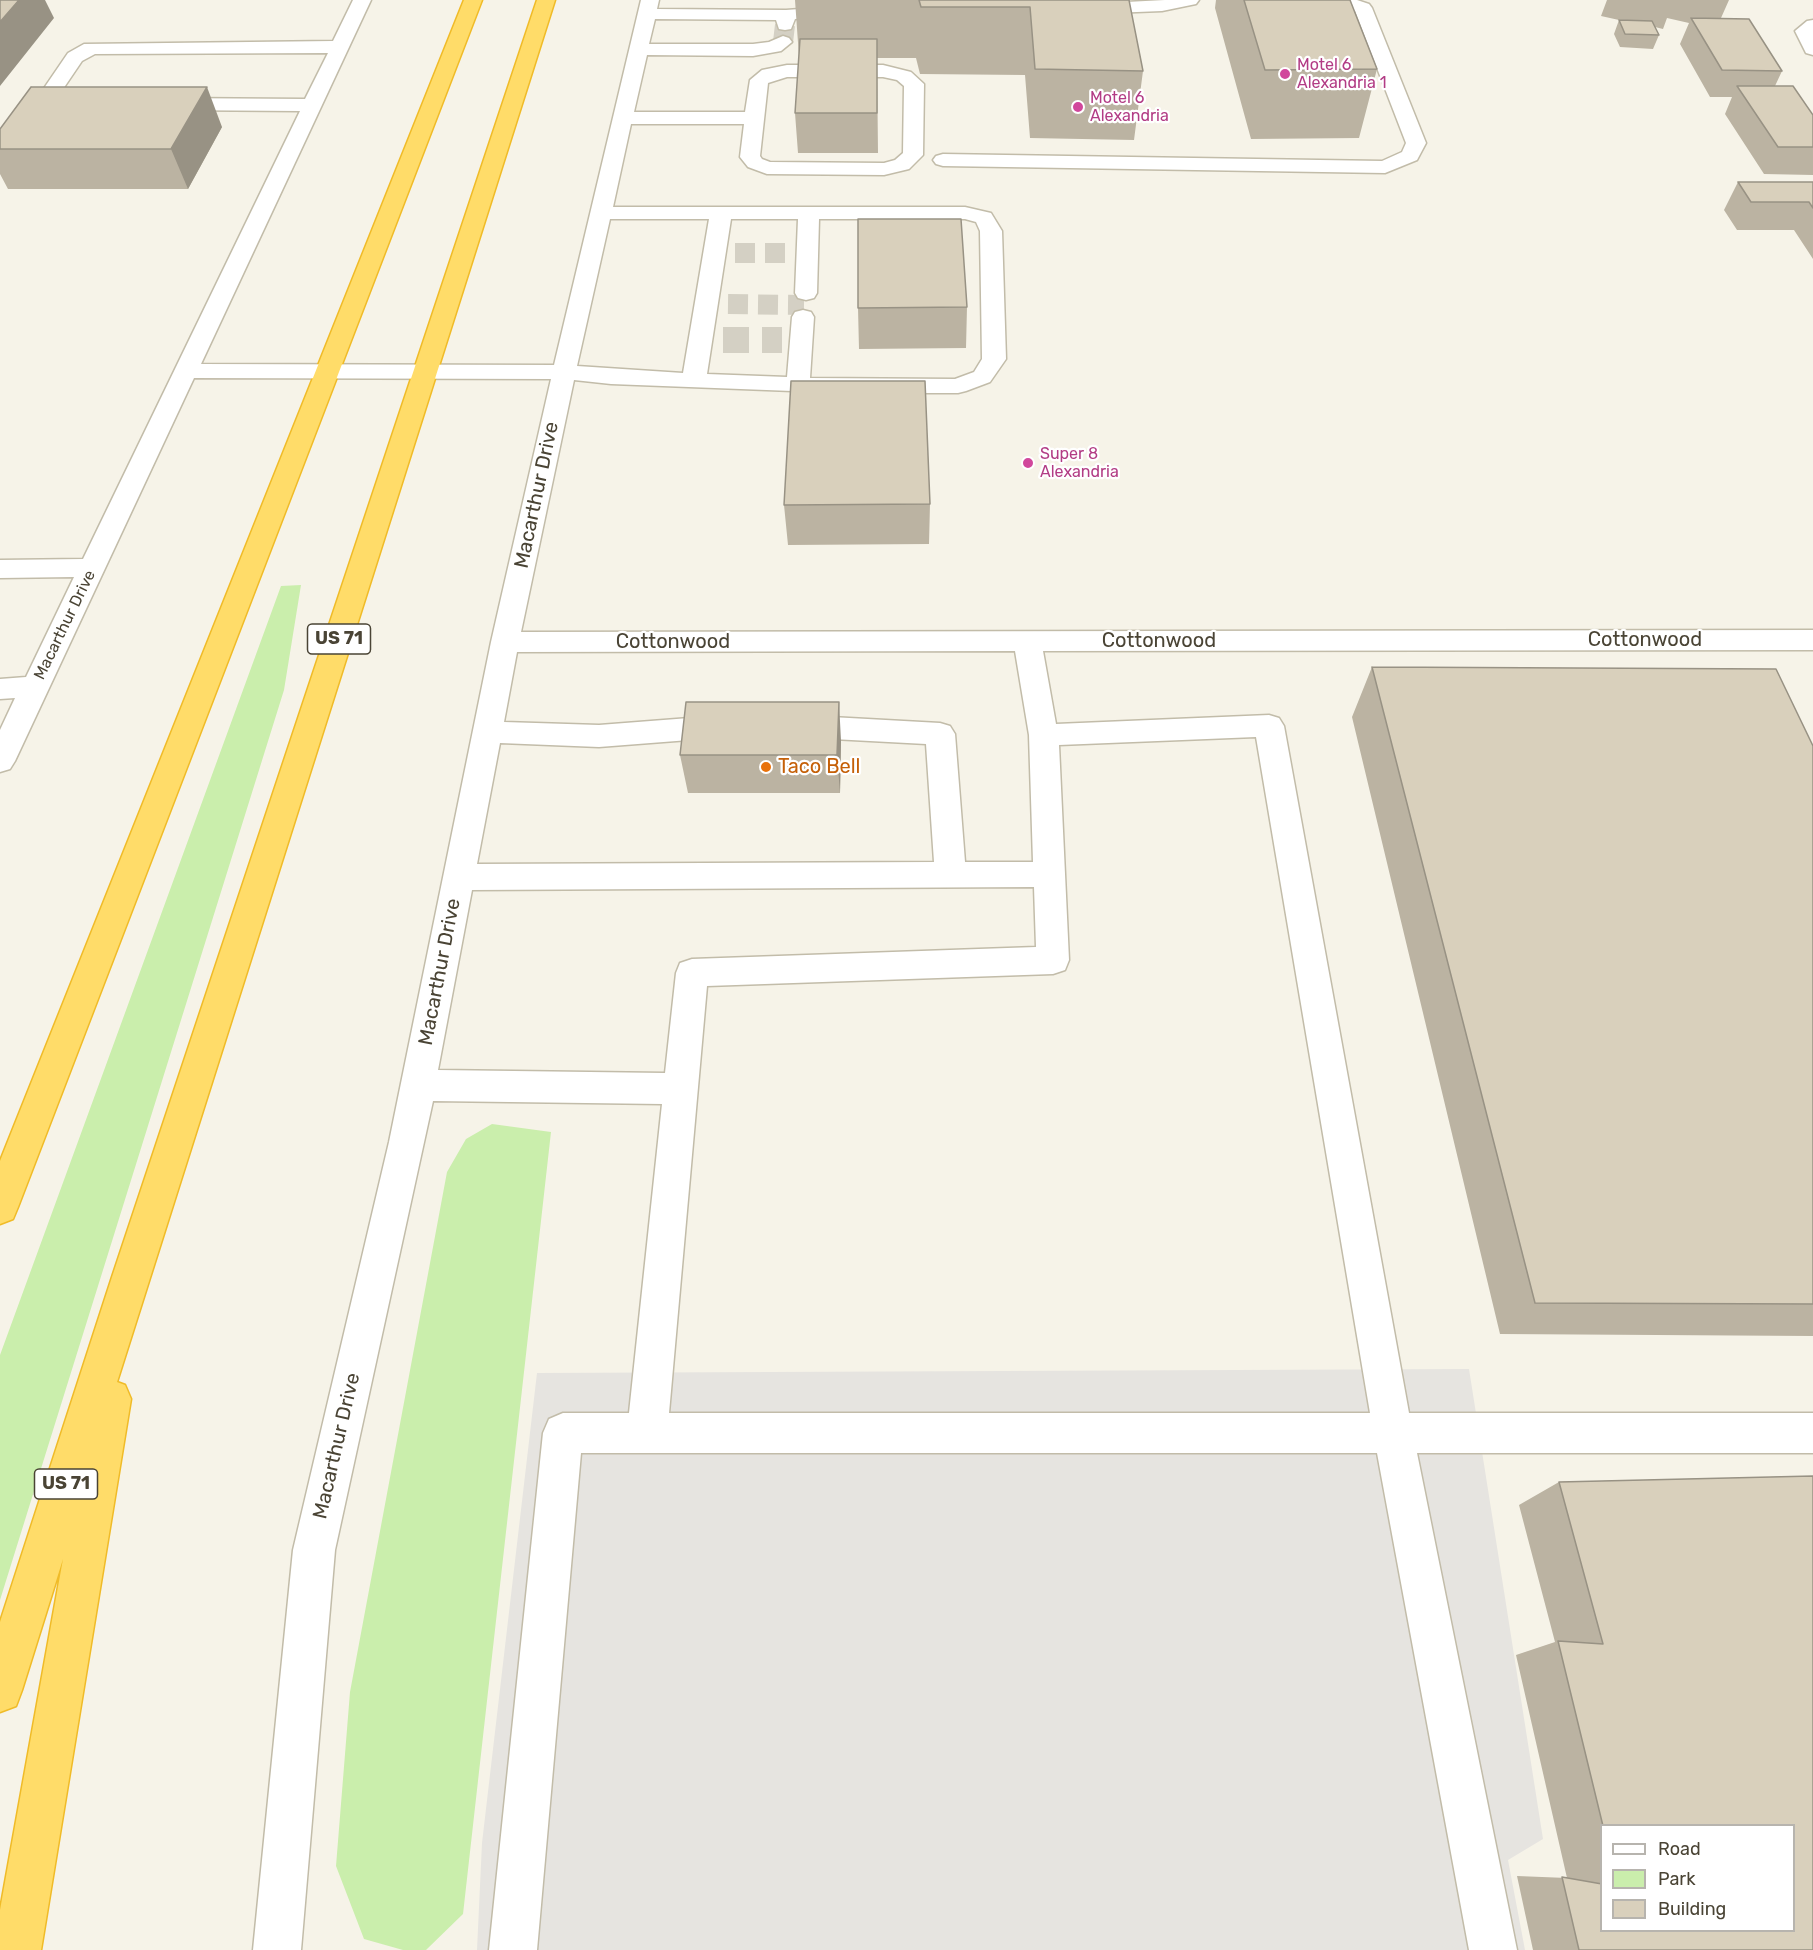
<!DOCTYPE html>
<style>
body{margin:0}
#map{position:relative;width:1813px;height:1950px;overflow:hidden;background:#f6f3e8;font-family:Rubik,sans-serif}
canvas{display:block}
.legend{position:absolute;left:1600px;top:1824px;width:195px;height:108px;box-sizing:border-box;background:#fff;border:2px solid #b7b4ae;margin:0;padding:8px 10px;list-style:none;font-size:18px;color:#4a4435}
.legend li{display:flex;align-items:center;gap:12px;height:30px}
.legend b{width:30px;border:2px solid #b7b4ae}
</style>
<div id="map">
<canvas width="1813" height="1950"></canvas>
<ul class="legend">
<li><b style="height:8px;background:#fff"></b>Road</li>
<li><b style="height:16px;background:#caeeac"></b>Park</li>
<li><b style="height:16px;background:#d9d0bc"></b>Building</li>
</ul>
</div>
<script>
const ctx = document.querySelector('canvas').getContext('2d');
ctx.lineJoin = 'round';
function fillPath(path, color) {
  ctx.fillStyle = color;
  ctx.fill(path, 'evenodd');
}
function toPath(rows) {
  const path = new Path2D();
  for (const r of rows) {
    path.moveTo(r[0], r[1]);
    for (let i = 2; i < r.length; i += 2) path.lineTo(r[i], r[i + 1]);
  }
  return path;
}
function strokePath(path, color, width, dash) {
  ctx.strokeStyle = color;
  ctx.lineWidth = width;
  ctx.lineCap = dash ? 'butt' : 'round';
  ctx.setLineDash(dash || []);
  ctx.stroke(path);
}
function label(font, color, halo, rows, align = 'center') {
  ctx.font = font + ' Rubik,sans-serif';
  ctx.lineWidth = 4.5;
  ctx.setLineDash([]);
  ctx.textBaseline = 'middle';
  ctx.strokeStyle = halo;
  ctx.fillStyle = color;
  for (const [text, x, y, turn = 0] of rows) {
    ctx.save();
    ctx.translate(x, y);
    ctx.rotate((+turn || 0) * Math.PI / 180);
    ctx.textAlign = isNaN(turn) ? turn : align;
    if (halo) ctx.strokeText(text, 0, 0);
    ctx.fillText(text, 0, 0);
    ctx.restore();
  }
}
fillPath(toPath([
 [301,585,284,690,0,1600,0,1355,281,586],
 [492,1124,551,1132,463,1914,426,1950,403,1950,364,1939,336,1866,350,1692,447,1172,466,1139]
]), '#caeeac');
fillPath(toPath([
 [1469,1369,1543,1839,1508,1860,1525,1950,477,1950,482,1843,537,1373]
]), '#e6e4e0');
strokePath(toPath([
 [783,42,785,25],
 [735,253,788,253],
 [728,304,804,305]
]), '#d4d0c4', 20, [20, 10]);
strokePath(toPath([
 [723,340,782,340]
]), '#d4d0c4', 26, [26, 13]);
const minor = toPath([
 [353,0,371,0,201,364,554,365,641,0,659,0,657,9,786,10,840,6,846,7,849,11,846,15,840,16,795,19,791,29,785,30,779,29,776,20,655,19,649,44,753,44,769,42,783,36,789,38,792,42,781,51,753,56,647,55,634,112,745,112,750,80,762,70,787,65,883,65,911,72,924,84,923,155,909,169,884,175,767,174,748,167,740,157,744,124,631,124,613,207,965,207,991,213,1002,231,1006,359,990,382,966,391,958,393,844,393,611,384,574,380,521,632,1813,630,1813,650,1043,651,1056,724,1269,715,1279,718,1284,726,1409,1413,1813,1413,1813,1453,1417,1453,1517,1950,1469,1950,1377,1453,581,1453,537,1950,489,1950,543,1433,549,1419,563,1413,629,1413,662,1104,433,1101,335,1550,301,1950,253,1950,293,1550,389,1142,491,642,551,379,194,378,15,761,10,769,0,772,0,730,15,698,0,699,0,679,26,677,74,577,0,578,0,560,83,559,300,111,168,110,161,108,158,104,161,100,168,98,305,99,328,53,95,54,82,61,61,92,72,97,91,99,94,103,91,107,62,107,43,98,40,94,68,53,84,44,333,41,353,0],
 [787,77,883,77,897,80,904,86,903,153,895,160,884,163,770,162,762,159,760,156,768,83,787,77],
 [610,219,709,219,683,373,577,366,610,219],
 [731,219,798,219,795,293,798,298,806,300,814,298,817,293,819,219,965,219,976,222,980,231,982,359,974,372,955,379,810,378,814,317,811,312,803,310,795,312,792,317,787,377,707,374,731,219],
 [1015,651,1029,735,1033,862,965,862,955,734,950,726,940,723,795,715,785,718,780,726,785,734,795,737,926,744,934,862,477,864,500,743,599,747,728,737,738,734,743,726,738,718,728,715,599,725,504,722,517,652,1015,651],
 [1256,737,1370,1413,669,1413,707,986,1053,974,1065,970,1069,960,1059,745,1256,737],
 [1034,887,1036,947,692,959,680,963,676,973,665,1073,438,1070,472,890,1034,887],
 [1165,0,1199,0,1196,4,1162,11,1087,14,1081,13,1078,9,1081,5,1087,4,1165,0],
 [1331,0,1357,0,1369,4,1372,8,1426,143,1417,160,1385,173,943,166,936,164,933,160,936,156,943,154,1382,161,1402,152,1406,143,1355,11,1334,4,1331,0],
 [1813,20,1813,55,1806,53,1795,31,1807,21,1813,20]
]);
const highway = toPath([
 [464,0,482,0,18,1207,13,1219,0,1224,0,1161,464,0],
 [537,0,555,0,117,1382,125,1385,131,1399,41,1950,0,1950,0,1910,63,1559,22,1690,16,1706,0,1712,0,1622,112,1277,537,0]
]);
strokePath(minor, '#c2bca9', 3);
strokePath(highway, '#f0bb28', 3);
fillPath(minor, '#fff');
fillPath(highway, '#ffdc69');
fillPath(toPath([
 [795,0,1129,0,1143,71,1134,140,1030,138,1025,75,920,74,916,58,877,58,878,153,798,153,795,113,799,57],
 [1216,0,1350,0,1377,69,1359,138,1251,139,1215,8],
 [1607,0,1729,0,1721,18,1782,71,1775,86,1813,115,1813,175,1764,174,1725,114,1732,97,1710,97,1680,44,1689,23,1667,18,1663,29,1655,27,1659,35,1653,49,1620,47,1614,34,1619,20,1601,16],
 [222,127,188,189,8,189,0,174,0,129],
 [1738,182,1813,182,1813,259,1794,230,1737,230,1724,210],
 [967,307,966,348,859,349,858,308],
 [930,504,929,544,788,545,784,505],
 [1372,667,1813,746,1813,1336,1500,1334,1352,717],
 [841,741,840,793,688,793,680,755],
 [1813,1476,1813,1950,1533,1950,1517,1876,1567,1878,1516,1655,1555,1642,1519,1505,1559,1482],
 [1602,1826,1794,1826,1794,1930,1602,1930]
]), '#bbb3a2');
fillPath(toPath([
 [19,0,45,0,54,18,0,86,0,22],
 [207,87,222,127,188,189,171,149],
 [839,702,841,741,840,793,837,755]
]), '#989284');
const building = toPath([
 [0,0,19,0,0,22,0,0],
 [919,0,1129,0,1143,71,1035,69,1030,7,921,7,919,0],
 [1244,0,1350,0,1377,69,1265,70,1244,0],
 [1691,18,1749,19,1782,71,1722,70,1691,18],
 [1619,20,1652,21,1659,35,1625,34,1619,20],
 [800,39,877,39,877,113,795,113,800,39],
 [1737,86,1793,86,1813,115,1813,147,1778,147,1737,86],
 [31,87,207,87,171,149,0,149,0,129,31,87],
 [1738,182,1813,182,1813,208,1809,202,1751,202,1738,182],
 [858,219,961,219,967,307,858,308,858,219],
 [791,381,925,381,930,504,784,505,791,381],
 [1372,667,1776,669,1813,746,1813,1304,1535,1303,1372,667],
 [686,702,839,702,837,755,680,755,686,702],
 [1813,1476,1813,1950,1579,1950,1562,1877,1602,1884,1602,1930,1794,1930,1794,1826,1603,1826,1558,1641,1603,1644,1559,1482,1813,1476]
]);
fillPath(building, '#d9d0bc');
strokePath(building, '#989284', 1.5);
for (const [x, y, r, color] of [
 [1285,74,6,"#d1479c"],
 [1078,107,6,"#d1479c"],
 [1028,463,6,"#d1479c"],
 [766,767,6,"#e8710a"]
]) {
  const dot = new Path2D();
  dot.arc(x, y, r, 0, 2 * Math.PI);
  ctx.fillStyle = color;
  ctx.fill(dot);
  strokePath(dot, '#fff', 2);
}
label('16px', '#b23c85', '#fff', [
 ["Motel 6",1297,65],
 ["Alexandria 1",1297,83],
 ["Motel 6",1090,98],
 ["Alexandria",1090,116],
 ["Super 8",1040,454],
 ["Alexandria",1040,472]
], 'left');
label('16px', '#4a4435', '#fff', [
 ["Macarthur Drive",65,625,-64]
]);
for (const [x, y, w] of [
 [339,639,63],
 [66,1484,63]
]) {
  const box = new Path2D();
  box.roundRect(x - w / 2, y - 15, w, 30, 4.5);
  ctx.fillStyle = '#fff';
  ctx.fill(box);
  strokePath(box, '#4a4435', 1.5);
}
label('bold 18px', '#4a4435', null, [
 ["US 71",339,639],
 ["US 71",66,1484]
]);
label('20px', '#4a4435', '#fff', [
 ["Macarthur Drive",537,495,-78],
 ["Cottonwood",1645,640],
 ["Cottonwood",1159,641],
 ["Cottonwood",673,642],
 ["Macarthur Drive",440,972,-79],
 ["Macarthur Drive",337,1446,-77]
]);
label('20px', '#c56008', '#fff', [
 ["Taco Bell",778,767]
], 'left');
</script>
